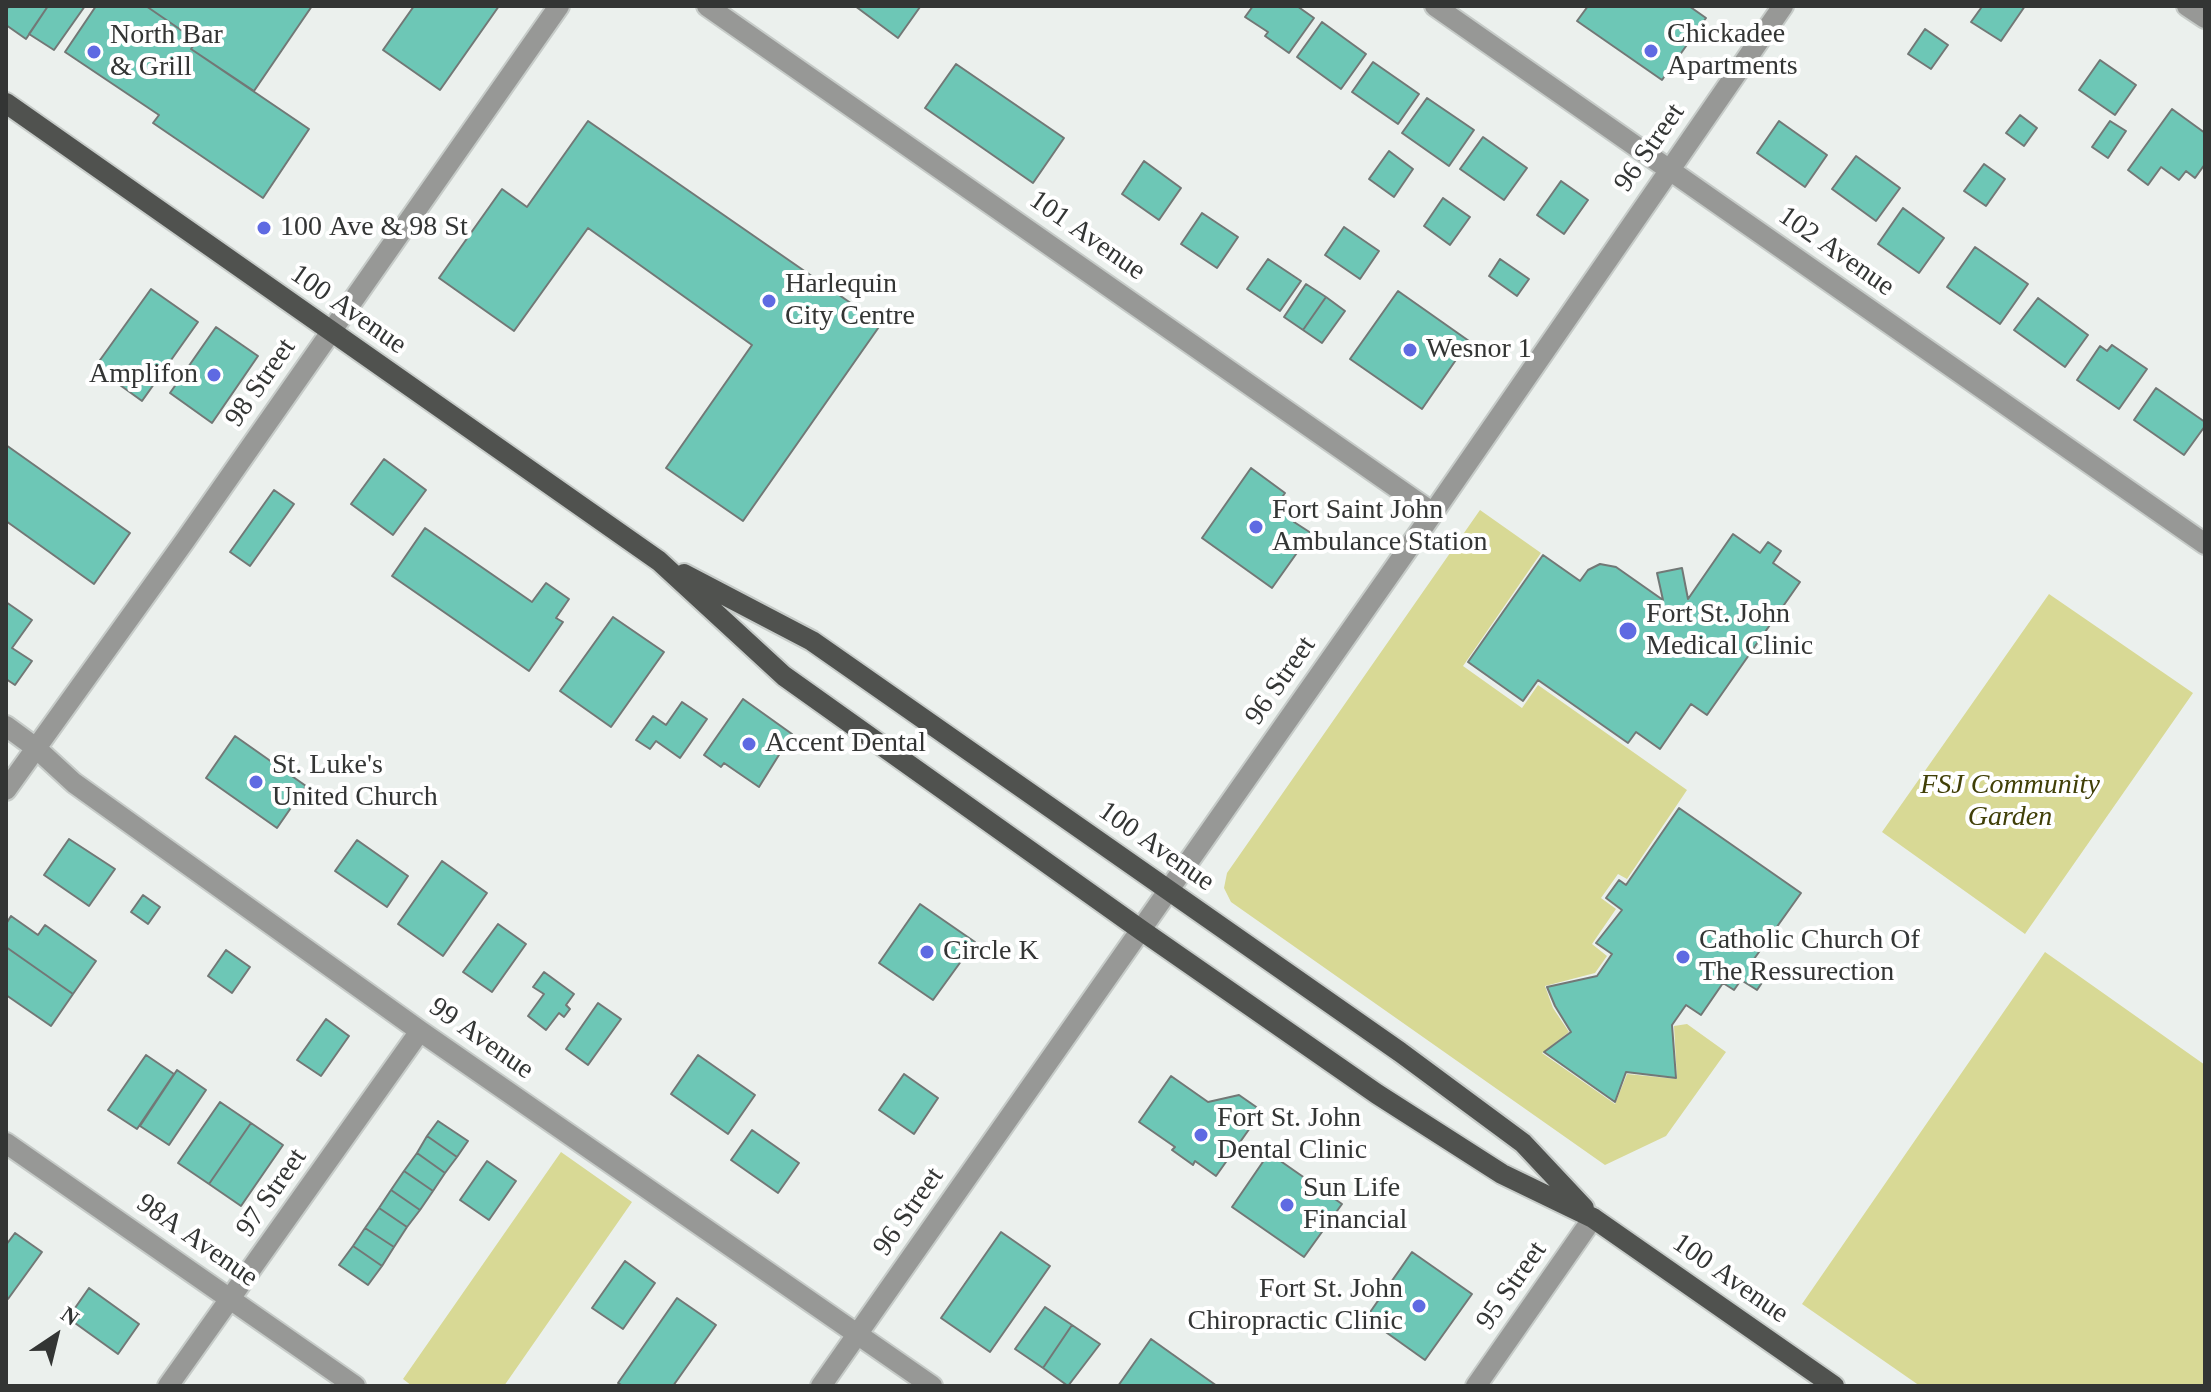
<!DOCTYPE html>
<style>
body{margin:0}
#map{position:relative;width:2211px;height:1392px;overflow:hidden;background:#ebf0ed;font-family:Georgia,serif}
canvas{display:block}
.frame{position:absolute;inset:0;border:8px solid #333534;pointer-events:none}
.north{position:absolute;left:16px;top:1296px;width:80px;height:80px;-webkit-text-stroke:6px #fff;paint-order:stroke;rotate:35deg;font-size:22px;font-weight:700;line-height:32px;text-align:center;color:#333534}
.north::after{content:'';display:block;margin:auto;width:28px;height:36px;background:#333534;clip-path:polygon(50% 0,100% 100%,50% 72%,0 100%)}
</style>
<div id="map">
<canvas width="2211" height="1392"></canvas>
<div class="frame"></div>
<div class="north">N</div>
</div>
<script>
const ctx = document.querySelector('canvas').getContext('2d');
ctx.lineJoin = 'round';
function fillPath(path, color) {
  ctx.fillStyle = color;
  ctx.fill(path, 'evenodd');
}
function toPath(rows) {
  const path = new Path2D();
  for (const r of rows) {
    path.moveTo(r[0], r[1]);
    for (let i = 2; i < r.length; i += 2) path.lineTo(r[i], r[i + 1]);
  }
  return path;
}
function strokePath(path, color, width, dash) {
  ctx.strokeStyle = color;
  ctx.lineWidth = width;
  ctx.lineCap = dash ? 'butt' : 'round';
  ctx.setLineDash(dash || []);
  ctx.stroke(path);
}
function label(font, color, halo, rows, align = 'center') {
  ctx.font = font + ' Georgia,serif';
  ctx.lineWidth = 8;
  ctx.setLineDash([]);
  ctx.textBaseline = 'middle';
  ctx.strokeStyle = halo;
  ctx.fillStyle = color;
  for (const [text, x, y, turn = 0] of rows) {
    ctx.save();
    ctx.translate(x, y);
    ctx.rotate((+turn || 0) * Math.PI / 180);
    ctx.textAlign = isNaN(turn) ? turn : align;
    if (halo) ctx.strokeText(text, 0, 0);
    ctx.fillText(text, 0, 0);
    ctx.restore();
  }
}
fillPath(toPath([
 [1480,510,1541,553,1463,666,1522,708,1538,685,1687,790,1627,879,1618,874,1601,898,1616,909,1592,944,1607,956,1595,973,1545,986,1553,1008,1569,1032,1542,1053,1615,1104,1627,1074,1677,1079,1674,1026,1687,1024,1726,1052,1666,1136,1605,1165,1231,902,1224,888,1227,873],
 [2049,594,2193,693,2025,934,1882,832],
 [2045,952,2205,1065,2205,1386,1920,1386,1802,1304],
 [561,1152,632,1202,504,1386,412,1386,403,1379]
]), '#d8d995');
const building = toPath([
 [9,6,48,6,26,39,6,25,6,10,9,6],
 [48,6,85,6,54,50,29,34,48,6],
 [96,6,146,6,197,41,191,49,309,129,263,198,153,123,159,115,65,52,96,6],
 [146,6,312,6,254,91,191,49,197,41,146,6],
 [414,6,499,6,440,90,383,50,414,6],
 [855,6,919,6,920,7,898,38,855,6],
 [1253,6,1297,6,1314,18,1289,53,1265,36,1268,32,1245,17,1253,6],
 [1588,6,1689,6,1706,18,1662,80,1577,21,1588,6],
 [1978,6,2025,6,2001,41,1971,22,1981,8,1978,6],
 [1322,22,1366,54,1341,89,1297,57,1322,22],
 [1925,29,1948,45,1931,69,1908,54,1925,29],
 [2100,60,2136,85,2115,115,2079,90,2100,60],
 [1373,62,1419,94,1398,124,1352,92,1373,62],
 [956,64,1064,138,1033,183,925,108,956,64],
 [1427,98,1474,130,1449,166,1402,133,1427,98],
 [2172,109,2205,133,2205,164,2195,178,2186,171,2179,180,2161,167,2148,185,2128,170,2172,109],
 [2020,115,2037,128,2024,146,2006,133,2020,115],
 [588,121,881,324,743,521,666,468,752,345,588,228,514,331,439,278,502,189,527,207,588,121],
 [1779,121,1827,155,1805,187,1757,153,1779,121],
 [2110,121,2126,131,2108,158,2092,147,2110,121],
 [1483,137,1527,168,1504,200,1460,169,1483,137],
 [1389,151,1413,169,1394,197,1369,179,1389,151],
 [1856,156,1900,188,1876,221,1832,189,1856,156],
 [1144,161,1181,188,1159,220,1122,194,1144,161],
 [1984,164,2005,179,1986,206,1964,191,1984,164],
 [1561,181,1588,200,1564,234,1537,215,1561,181],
 [1443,198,1470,217,1450,245,1424,226,1443,198],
 [1903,208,1944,238,1919,273,1878,244,1903,208],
 [1202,213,1238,237,1217,268,1181,244,1202,213],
 [1344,227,1379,251,1360,279,1325,255,1344,227],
 [1975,247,2028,284,2000,324,1947,287,1975,247],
 [1268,259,1301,281,1280,311,1247,289,1268,259],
 [1500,259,1529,279,1517,296,1489,276,1500,259],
 [1306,284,1326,297,1303,330,1284,317,1306,284],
 [151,289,198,322,142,401,95,367,151,289],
 [1398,291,1469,341,1422,409,1350,359,1398,291],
 [1326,297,1345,311,1322,343,1303,330,1326,297],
 [2038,298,2088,335,2065,367,2014,330,2038,298],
 [216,327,258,356,212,423,170,393,216,327],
 [2112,345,2147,369,2119,409,2077,380,2100,346,2107,351,2112,345],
 [2156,388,2205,422,2205,426,2184,455,2134,420,2156,388],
 [6,445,130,533,94,584,6,521,6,445],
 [384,459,426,490,393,535,351,504,384,459],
 [1251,468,1285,493,1280,500,1299,515,1294,522,1311,533,1272,588,1202,538,1251,468],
 [274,490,294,504,250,566,230,552,274,490],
 [425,528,532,602,546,583,569,599,556,618,563,622,529,671,392,576,425,528],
 [1733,534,1760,553,1768,542,1781,551,1773,563,1800,582,1707,715,1691,704,1660,749,1636,732,1628,743,1538,680,1523,701,1468,662,1543,555,1580,581,1588,570,1600,564,1616,567,1663,600,1657,573,1682,568,1688,599,1733,534],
 [6,602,32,620,12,648,32,661,15,685,6,679,6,602],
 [613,617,664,652,611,727,560,691,613,617],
 [743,699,792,734,759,787,724,763,721,767,704,755,743,699],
 [682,702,707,719,680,758,656,741,650,749,636,740,653,716,666,725,682,702],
 [235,736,306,786,277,828,206,778,235,736],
 [1679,808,1801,893,1754,959,1770,971,1757,990,1741,980,1734,990,1723,983,1701,1015,1686,1005,1672,1025,1676,1078,1626,1072,1615,1102,1544,1052,1571,1032,1555,1006,1547,987,1597,976,1612,954,1596,943,1622,910,1606,898,1619,880,1626,885,1679,808],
 [69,839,115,869,89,906,44,875,69,839],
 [357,840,408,876,387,907,335,871,357,840],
 [442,861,487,893,443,956,398,924,442,861],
 [143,895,160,907,148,924,131,912,143,895],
 [920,904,975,942,933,1000,879,963,920,904],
 [11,916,38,935,45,925,96,961,73,994,6,947,6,924,11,916],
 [498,924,526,944,492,992,463,972,498,924],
 [6,947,73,994,51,1026,6,995,6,947],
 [226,950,250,967,232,993,208,976,226,950],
 [544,972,574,994,566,1005,570,1009,564,1017,559,1013,546,1030,528,1016,544,994,533,987,544,972],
 [598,1003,621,1019,588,1065,566,1049,598,1003],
 [326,1019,349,1036,321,1076,297,1060,326,1019],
 [146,1055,174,1074,137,1129,108,1110,146,1055],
 [698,1055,755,1095,728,1134,671,1094,698,1055],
 [177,1070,206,1090,169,1145,140,1126,177,1070],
 [904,1074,938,1098,914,1134,879,1110,904,1074],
 [1171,1076,1208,1102,1239,1095,1262,1111,1216,1176,1195,1161,1193,1165,1172,1150,1175,1147,1139,1122,1171,1076],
 [220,1102,251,1123,209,1184,178,1163,220,1102],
 [438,1121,468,1141,457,1157,427,1136,438,1121],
 [251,1123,283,1145,241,1206,209,1184,251,1123],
 [752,1130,799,1163,778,1193,731,1160,752,1130],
 [427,1136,457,1157,445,1173,417,1153,427,1136],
 [417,1153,445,1173,433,1191,404,1171,417,1153],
 [1269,1153,1342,1204,1304,1257,1232,1207,1269,1153],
 [487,1161,516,1181,489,1220,460,1200,487,1161],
 [404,1171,433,1191,420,1210,391,1190,404,1171],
 [391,1190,420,1210,407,1227,379,1208,391,1190],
 [379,1208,407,1227,394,1247,365,1228,379,1208],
 [365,1228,394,1247,382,1266,353,1246,365,1228],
 [1001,1232,1050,1266,990,1352,941,1318,1001,1232],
 [15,1233,42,1252,8,1299,6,1298,6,1245,15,1233],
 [353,1246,382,1266,368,1285,339,1265,353,1246],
 [1412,1252,1472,1294,1425,1360,1366,1318,1412,1252],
 [625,1261,655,1283,623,1329,592,1308,625,1261],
 [89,1288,139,1324,118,1354,68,1318,89,1288],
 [677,1298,716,1325,673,1386,623,1386,618,1383,677,1298],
 [1045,1307,1072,1325,1043,1368,1015,1349,1045,1307],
 [1072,1325,1100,1344,1068,1386,1043,1368,1072,1325],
 [1151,1339,1217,1386,1118,1386,1151,1339]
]);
fillPath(building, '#6dc7b6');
strokePath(building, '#727876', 2);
const minor = toPath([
 [707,6,1433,513],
 [1435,6,2205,544],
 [2187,6,2205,18],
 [6,726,36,748,74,783,420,1031,932,1386],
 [6,790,184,542,559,6],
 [6,1143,355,1386],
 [168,1386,420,1031],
 [821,1386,1433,513,1783,6],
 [1476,1386,1593,1218]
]);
const major = toPath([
 [6,103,659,561,784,676,1141,930,1377,1094,1502,1174,1593,1218,1834,1386],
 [684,574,812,641,1400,1052,1523,1143,1584,1208]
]);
strokePath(minor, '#c6cbc8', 24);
strokePath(major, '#c6cbc8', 24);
strokePath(minor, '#979896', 20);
strokePath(major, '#50524f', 20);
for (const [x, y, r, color] of [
 [1651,51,8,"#5f6ae2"],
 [94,52,8,"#5f6ae2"],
 [264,228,8,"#5f6ae2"],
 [769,301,8,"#5f6ae2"],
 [1410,350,8,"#5f6ae2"],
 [214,375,8,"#5f6ae2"],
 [1256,527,8,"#5f6ae2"],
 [1628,631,10,"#5f6ae2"],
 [749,744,8,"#5f6ae2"],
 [256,782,8,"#5f6ae2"],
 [927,952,8,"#5f6ae2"],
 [1683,957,8,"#5f6ae2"],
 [1201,1135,8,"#5f6ae2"],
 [1287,1205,8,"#5f6ae2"],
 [1419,1306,8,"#5f6ae2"]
]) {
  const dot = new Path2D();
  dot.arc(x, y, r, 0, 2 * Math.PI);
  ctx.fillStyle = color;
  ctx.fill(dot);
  strokePath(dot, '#fff', 3);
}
label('28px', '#333534', '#fff', [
 ["Chickadee",1667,35],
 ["Apartments",1667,67],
 ["North Bar",110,36],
 ["& Grill",110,68],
 ["100 Ave & 98 St",280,228],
 ["Harlequin",785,285],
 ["City Centre",785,317],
 ["Wesnor 1",1426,350],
 ["Amplifon",198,375,"right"],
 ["Fort Saint John",1272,511],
 ["Ambulance Station",1272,543],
 ["Fort St. John",1646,615],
 ["Medical Clinic",1646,647],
 ["Accent Dental",765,744],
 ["St. Luke's",272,766],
 ["United Church",272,798],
 ["Catholic Church Of",1699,941],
 ["The Ressurection",1699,973],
 ["Circle K",943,952],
 ["Fort St. John",1217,1119],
 ["Dental Clinic",1217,1151],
 ["Sun Life",1303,1189],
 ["Financial",1303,1221],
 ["Fort St. John",1403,1290,"right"],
 ["Chiropractic Clinic",1403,1322,"right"]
], 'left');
label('28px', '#333534', '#fff', [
 ["96 Street",1650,148,-55],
 ["101 Avenue",1087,236,35],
 ["102 Avenue",1836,252,35],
 ["100 Avenue",348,310,35],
 ["98 Street",261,383,-55],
 ["96 Street",1281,681,-55],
 ["100 Avenue",1156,847,35],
 ["99 Avenue",481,1039,35],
 ["97 Street",272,1193,-55],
 ["96 Street",909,1212,-55],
 ["98A Avenue",197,1241,35],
 ["100 Avenue",1730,1279,35],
 ["95 Street",1512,1286,-55]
]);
label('italic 28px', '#403f07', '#fff', [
 ["FSJ Community",2010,786],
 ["Garden",2010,818]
]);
</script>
